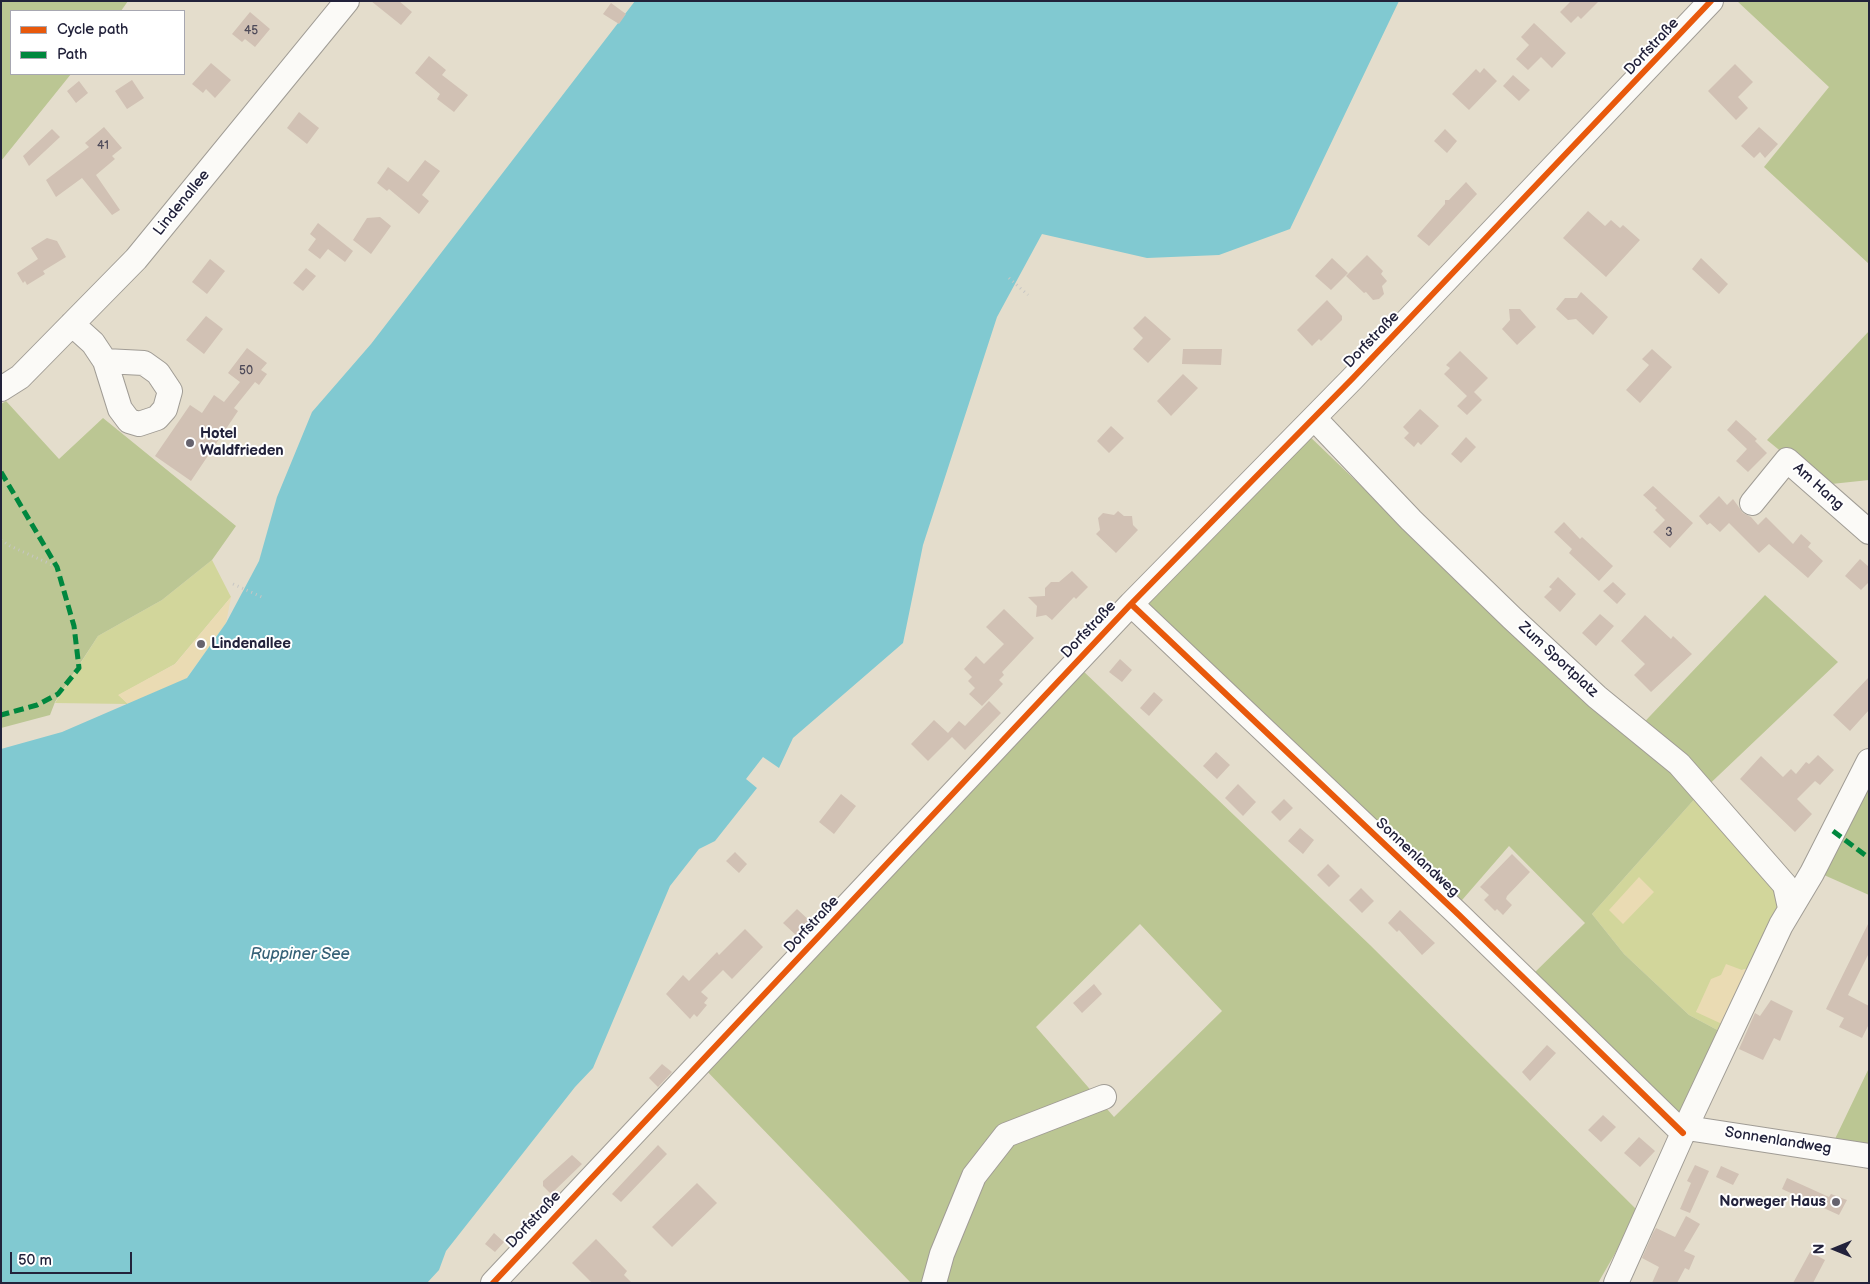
<!DOCTYPE html>
<meta charset="utf-8">
<style>
body{margin:0}
#map{position:relative;width:1870px;height:1284px;overflow:hidden;background:#e4ddcc;font-family:"Balsamiq Sans",sans-serif}
canvas{display:block}
.frame{position:absolute;inset:0;border:2px solid #22223b;pointer-events:none}
.legend{position:absolute;left:10px;top:10px;width:175px;height:65px;box-sizing:border-box;background:#fff;border:1px solid #a7a7b1;margin:0;padding:6px 9px;list-style:none;font-size:15px;color:#22223b}
.legend li{display:flex;align-items:center;gap:10px;height:25px}
.legend b{width:25px;border:1px solid #a7a7b1}
.north{position:absolute;left:1810px;top:1224px;width:50px;height:50px;-webkit-text-stroke:4px #fff;paint-order:stroke;rotate:270deg;font-size:14px;font-weight:700;line-height:20px;text-align:center;color:#22223b}
.north::after{content:'';display:block;margin:auto;width:18px;height:22px;background:#22223b;clip-path:polygon(50% 0,100% 100%,50% 72%,0 100%)}
.scale{position:absolute;left:10px;top:1252px;width:122px;height:22px;box-sizing:border-box;border:2px solid #22223b;border-top:0;padding-left:6px;font-size:15px;line-height:18px;white-space:nowrap;color:#22223b;-webkit-text-stroke:4px #fff;paint-order:stroke}
</style>
<div id="map">
<canvas width="1870" height="1284"></canvas>
<div class="frame"></div>
<ul class="legend">
<li><b style="height:6px;background:#e8590c"></b>Cycle path</li>
<li><b style="height:6px;background:#00873e"></b>Path</li>
</ul>
<div class="north">N</div>
<div class="scale">50 m</div>
</div>
<script>
const ctx = document.querySelector('canvas').getContext('2d');
ctx.lineJoin = 'round';
function fillPath(path, color) {
  ctx.fillStyle = color;
  ctx.fill(path, 'evenodd');
}
function toPath(rows) {
  const path = new Path2D();
  for (const r of rows) {
    path.moveTo(r[0], r[1]);
    for (let i = 2; i < r.length; i += 2) path.lineTo(r[i], r[i + 1]);
  }
  return path;
}
function strokePath(path, color, width, dash) {
  ctx.strokeStyle = color;
  ctx.lineWidth = width;
  ctx.lineCap = dash ? 'butt' : 'round';
  ctx.setLineDash(dash || []);
  ctx.stroke(path);
}
function label(font, color, halo, rows, align = 'center') {
  ctx.font = font + ' "Balsamiq Sans",sans-serif';
  ctx.lineWidth = 4;
  ctx.setLineDash([]);
  ctx.textBaseline = 'middle';
  ctx.strokeStyle = halo;
  ctx.fillStyle = color;
  for (const [text, x, y, turn = 0] of rows) {
    ctx.save();
    ctx.translate(x, y);
    ctx.rotate((+turn || 0) * Math.PI / 180);
    ctx.textAlign = isNaN(turn) ? turn : align;
    if (halo) ctx.strokeText(text, 0, 0);
    ctx.fillText(text, 0, 0);
    ctx.restore();
  }
}
fillPath(toPath([
 [212,560,231,597,175,664,119,695,128,704,55,703,98,636,162,600],
 [1699,794,1776,885,1783,907,1723,1033,1689,1015,1624,954,1592,914],
 [1750,968,1696,1012,1721,975]
]), '#d2d69b');
fillPath(toPath([
 [1,1,128,1,121,11,11,11,11,74,71,74,1,161],
 [1737,1,1869,1,1869,264,1764,167,1829,87],
 [1869,331,1869,480,1822,485,1767,440],
 [6,401,59,459,103,418,236,526,212,560,162,600,98,636,55,702,50,715,1,728,1,404],
 [1305,432,1528,646,1632,735,1765,595,1838,662,1699,794,1592,914,1624,954,1689,1015,1723,1033,1682,1125,1529,978,1585,923,1509,846,1456,907,1133,604],
 [1081,669,1370,945,1639,1212,1598,1283,911,1283,702,1066],
 [1140,924,1222,1011,1114,1117,1036,1027],
 [1869,767,1869,895,1815,871],
 [1869,1068,1869,1149,1834,1141]
]), '#bbc693');
fillPath(toPath([
 [231,597,226,623,186,679,128,704,118,695,175,664],
 [1639,877,1654,892,1623,924,1609,910],
 [1726,964,1742,970,1750,968,1722,1024,1696,1012,1711,979,1721,975]
]), '#eadbb3');
fillPath(toPath([
 [635,1,1399,1,1290,229,1219,255,1147,258,1042,234,997,317,923,545,903,643,793,738,779,768,763,757,746,779,757,788,715,841,699,849,670,886,593,1068,575,1087,446,1251,439,1270,427,1283,1,1283,1,749,62,732,187,678,226,623,259,561,277,497,312,412,371,344]
]), '#81c9d1');
fillPath(toPath([
 [371,1,399,1,412,12,401,25],
 [1571,1,1599,1,1581,19,1578,16,1571,23,1560,12],
 [611,3,626,14,619,24,603,14],
 [250,12,270,29,255,47,245,39,242,42,232,34],
 [1534,23,1566,53,1552,68,1541,57,1528,70,1516,59,1529,45,1521,37],
 [429,56,446,70,442,75,468,95,454,112,437,99,440,94,415,73],
 [211,63,231,80,215,98,206,89,203,93,192,84],
 [1735,64,1753,82,1738,97,1748,108,1736,120,1708,91],
 [1484,68,1497,81,1469,110,1452,94,1476,69,1480,73],
 [1513,75,1530,90,1519,101,1503,86],
 [132,80,144,98,127,109,115,91],
 [79,81,88,93,76,103,67,91],
 [299,112,319,128,307,144,287,128],
 [104,127,122,148,112,156,115,159,96,175,120,210,112,215,82,178,56,197,46,180,89,147,85,143],
 [1759,127,1778,144,1765,158,1760,152,1754,158,1741,146],
 [52,129,60,137,29,166,23,156],
 [1445,129,1457,141,1447,153,1434,141],
 [425,160,440,171,422,195,429,201,419,214,389,189,387,191,377,183,388,167,408,182],
 [1466,182,1477,194,1429,246,1417,236,1445,204,1445,200,1449,200],
 [1588,211,1605,226,1611,220,1620,228,1623,225,1640,240,1606,277,1563,238],
 [380,217,391,226,371,254,353,240,367,218],
 [318,223,353,251,345,262,328,249,320,259,308,250,316,239,310,234],
 [47,238,57,241,66,257,43,271,45,274,27,285,25,281,23,283,17,273,38,259,31,248],
 [1367,255,1383,271,1381,274,1387,281,1382,286,1384,294,1379,299,1373,300,1366,292,1364,293,1346,276],
 [1332,258,1348,273,1331,290,1315,276],
 [1701,258,1728,284,1719,294,1692,269],
 [210,259,225,271,207,294,192,282],
 [306,268,316,276,303,291,293,283],
 [1581,292,1608,317,1593,335,1576,319,1568,320,1556,309,1565,298,1577,298],
 [1327,300,1342,316,1342,320,1321,341,1319,339,1312,346,1297,330],
 [1509,309,1520,309,1536,327,1517,345,1502,329,1510,320],
 [206,316,223,329,204,354,186,340],
 [1145,316,1171,339,1148,363,1133,349,1143,338,1133,328],
 [247,348,267,363,261,370,267,374,259,385,255,382,234,408,238,411,191,481,155,456,190,405,202,413,214,395,224,402,240,382,228,373],
 [1183,349,1222,349,1221,365,1182,364],
 [1652,349,1672,367,1640,403,1626,390,1649,365,1642,359],
 [1460,351,1488,378,1474,392,1482,400,1467,415,1457,406,1467,396,1444,374,1450,368,1446,365],
 [1183,374,1198,388,1171,416,1157,401],
 [1420,409,1439,426,1421,445,1418,442,1414,447,1404,438,1409,433,1403,427],
 [1736,420,1757,439,1753,443,1755,441,1767,453,1748,472,1736,461,1747,449,1727,430],
 [1111,426,1124,438,1109,453,1097,441],
 [1466,437,1476,447,1461,463,1451,454],
 [1653,486,1693,523,1670,548,1653,532,1665,520,1655,510,1657,508,1643,495],
 [1719,496,1727,505,1733,499,1743,513,1751,517,1758,525,1766,517,1793,544,1801,534,1811,543,1808,547,1823,561,1808,578,1769,544,1759,553,1729,523,1720,532,1710,523,1707,525,1699,516],
 [1118,511,1124,516,1132,516,1133,525,1138,530,1116,553,1096,534,1100,530,1098,518,1103,513,1114,515],
 [1564,522,1580,539,1582,537,1613,566,1599,581,1569,553,1572,549,1554,532],
 [1860,559,1869,567,1869,582,1861,590,1845,576],
 [1072,571,1088,587,1076,599,1074,597,1052,620,1046,615,1036,617,1037,606,1028,597,1045,596,1045,588,1051,582,1059,582],
 [1558,577,1576,594,1560,612,1544,597,1552,589,1549,587],
 [1613,582,1626,594,1617,604,1603,591],
 [1004,609,1034,638,1002,672,1004,675,999,680,1003,684,982,706,969,694,975,688,968,681,972,677,964,669,976,656,984,664,1004,644,986,627],
 [1600,614,1614,626,1596,646,1582,633],
 [1645,615,1671,639,1673,636,1692,654,1651,692,1634,675,1645,664,1621,641],
 [1120,659,1132,670,1122,682,1109,672],
 [1869,677,1869,710,1850,731,1833,715],
 [1154,692,1163,700,1149,716,1140,708],
 [989,701,1001,713,965,750,952,737,928,761,911,744,934,720,948,733,959,721,965,726],
 [1216,752,1230,765,1217,779,1203,766],
 [1818,755,1834,770,1820,785,1815,781,1797,799,1812,814,1795,832,1740,779,1761,756,1783,777,1791,769,1796,774,1806,762,1809,764],
 [1238,784,1256,802,1243,816,1225,798],
 [841,794,856,806,834,834,819,822],
 [1284,799,1293,808,1280,821,1271,812],
 [1300,828,1314,840,1303,854,1288,841],
 [735,852,747,864,739,873,726,861],
 [1512,854,1530,872,1507,896,1506,899,1512,905,1503,915,1497,909,1495,911,1484,900,1489,895,1480,887],
 [1328,864,1340,876,1329,887,1317,875],
 [1361,888,1374,901,1362,913,1349,900],
 [797,909,812,923,798,937,783,923],
 [1400,910,1435,943,1422,955,1399,930,1397,932,1388,923],
 [1869,922,1869,953,1848,995,1869,1006,1869,1024,1862,1038,1839,1027,1844,1018,1826,1009],
 [745,929,763,947,732,979,723,970,701,992,708,998,704,1003,707,1005,697,1017,694,1014,690,1019,666,994,683,975,689,981,717,952,719,955],
 [1094,984,1102,994,1082,1013,1073,1003],
 [1771,1000,1793,1011,1780,1041,1774,1038,1763,1060,1739,1049,1755,1013,1760,1016],
 [1547,1045,1556,1053,1530,1081,1522,1072],
 [662,1064,672,1072,658,1087,649,1078],
 [1603,1115,1616,1127,1601,1142,1588,1130],
 [1639,1137,1655,1151,1640,1167,1624,1153],
 [658,1145,667,1154,621,1202,612,1194],
 [572,1155,582,1164,551,1194,543,1186,543,1181],
 [1695,1165,1709,1171,1690,1213,1680,1209,1691,1183,1687,1181],
 [1721,1166,1739,1174,1733,1185,1716,1177],
 [1787,1178,1829,1197,1831,1194,1847,1200,1839,1215,1782,1189],
 [697,1183,717,1203,672,1247,652,1227],
 [1686,1216,1700,1224,1684,1251,1695,1256,1689,1270,1685,1268,1677,1283,1652,1283,1659,1267,1642,1258,1653,1233,1656,1228,1675,1237],
 [494,1233,504,1242,495,1252,485,1244],
 [596,1239,627,1271,624,1275,632,1283,592,1283,572,1263],
 [1810,1252,1825,1260,1813,1283,1793,1283]
]), '#d1c1b4');
const minor = toPath([
 [72,324,93,343,105,361,120,409,129,421,139,424,157,418,165,409,170,391,158,373,144,363,105,361],
 [1,389,20,377,136,259,347,1],
 [1314,418,1411,520,1512,618,1597,697,1679,764,1785,885,1790,908],
 [1752,503,1787,460,1869,532],
 [1131,604,1459,915,1683,1133],
 [1687,1128,1869,1156],
 [493,1283,1131,604,1352,379,1711,1],
 [934,1283,942,1254,974,1176,1006,1135,1104,1097],
 [1616,1283,1683,1133,1781,925,1812,873,1869,761]
]);
strokePath(minor, '#a09c95', 26);
strokePath(toPath([
 [1009,278,1028,295],
 [1,540,10,546,57,567],
 [233,584,264,598]
]), '#c7c6c4', 3, [1, 4]);
strokePath(minor, '#fbfaf7', 24);
strokePath(toPath([
 [1,472,57,567,74,626,79,668,58,694,37,705,1,715],
 [1833,831,1869,858]
]), '#00873e', 5, [10, 5]);
strokePath(toPath([
 [1131,604,1459,915,1683,1133],
 [493,1283,1131,604,1352,379,1711,1]
]), '#e8590c', 6);
for (const [x, y, r, color] of [
 [190,443,5,"#66636e"],
 [201,644,5,"#66636e"],
 [1836,1202,5,"#66636e"]
]) {
  const dot = new Path2D();
  dot.arc(x, y, r, 0, 2 * Math.PI);
  ctx.fillStyle = color;
  ctx.fill(dot);
  strokePath(dot, '#fff', 2);
}
label('12px', '#4e4a59', null, [
 ["45",251,31],
 ["41",103,146],
 ["50",246,371],
 ["3",1669,533]
]);
label('15px', '#22223b', '#fff', [
 ["Dorfstraße",1652,47,-47],
 ["Lindenallee",182,203,-51],
 ["Dorfstraße",1372,340,-46],
 ["Am Hang",1818,487,42],
 ["Dorfstraße",1089,630,-47],
 ["Zum Sportplatz",1558,660,43],
 ["Sonnenlandweg",1417,858,43],
 ["Dorfstraße",812,925,-47],
 ["Sonnenlandweg",1778,1141,9],
 ["Dorfstraße",534,1220,-47]
]);
label('bold 15px', '#22223b', '#fff', [
 ["Hotel",200,434],
 ["Waldfrieden",200,451],
 ["Lindenallee",211,644],
 ["Norweger Haus",1826,1202,"right"]
], 'left');
label('italic 16px', '#376278', '#fff', [
 ["Ruppiner See",300,955]
]);
</script>
